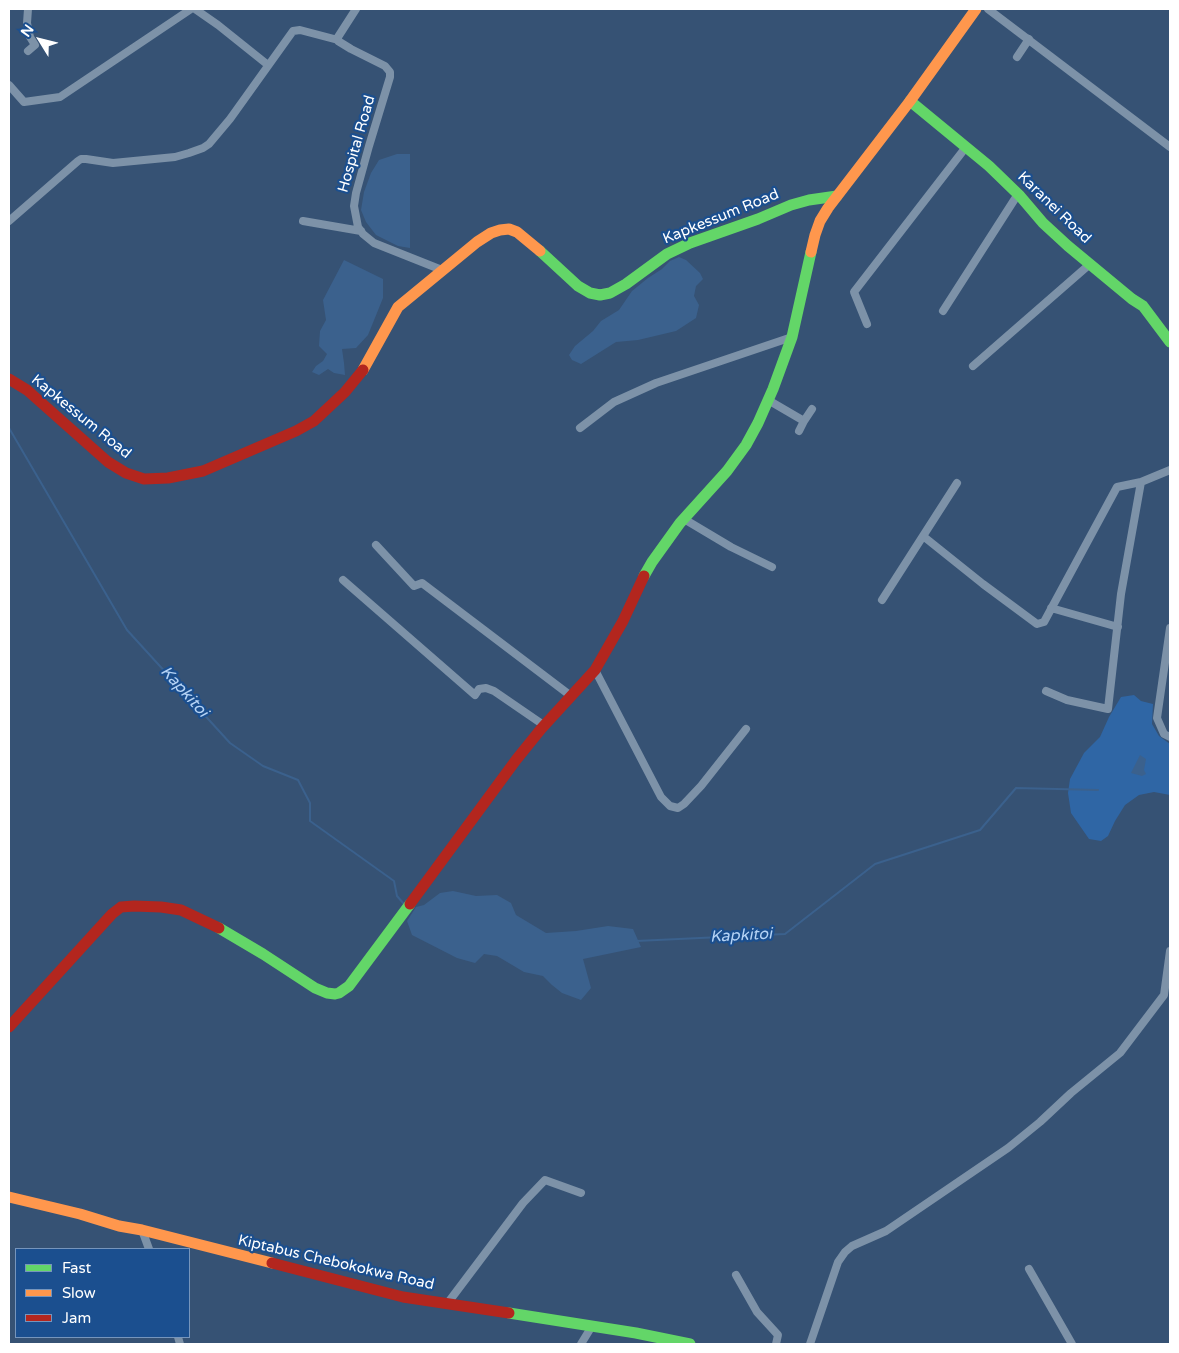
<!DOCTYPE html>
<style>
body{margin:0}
#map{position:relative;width:1179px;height:1353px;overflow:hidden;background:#365274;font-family:"Varela Round",sans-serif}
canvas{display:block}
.frame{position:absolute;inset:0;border:10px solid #fff;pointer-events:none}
.legend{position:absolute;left:15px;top:1248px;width:175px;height:90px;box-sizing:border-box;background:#1b4f8f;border:1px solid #7695bc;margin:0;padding:6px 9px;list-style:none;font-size:15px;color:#fff}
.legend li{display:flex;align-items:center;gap:10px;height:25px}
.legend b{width:25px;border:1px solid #7695bc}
.north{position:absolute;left:15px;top:15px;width:50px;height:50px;-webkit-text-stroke:4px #1b4f8f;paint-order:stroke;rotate:306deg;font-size:14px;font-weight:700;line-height:20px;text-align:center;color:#fff}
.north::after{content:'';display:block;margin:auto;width:18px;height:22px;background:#fff;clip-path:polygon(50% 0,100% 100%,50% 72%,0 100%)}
</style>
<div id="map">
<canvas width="1179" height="1353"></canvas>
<div class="frame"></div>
<ul class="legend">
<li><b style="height:6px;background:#63d668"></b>Fast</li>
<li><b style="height:6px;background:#ff974d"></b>Slow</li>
<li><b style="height:6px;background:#b3261e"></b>Jam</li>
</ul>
<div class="north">N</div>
</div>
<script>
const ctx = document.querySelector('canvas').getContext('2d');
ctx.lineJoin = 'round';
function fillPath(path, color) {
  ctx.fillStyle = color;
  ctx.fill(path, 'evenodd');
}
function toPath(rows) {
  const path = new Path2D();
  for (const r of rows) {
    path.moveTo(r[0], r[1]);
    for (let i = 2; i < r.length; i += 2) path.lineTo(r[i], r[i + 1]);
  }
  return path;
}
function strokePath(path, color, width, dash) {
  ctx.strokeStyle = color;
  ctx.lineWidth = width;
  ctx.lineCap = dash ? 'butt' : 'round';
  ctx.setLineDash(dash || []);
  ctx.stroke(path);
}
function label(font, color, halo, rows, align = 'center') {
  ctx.font = font + ' "Varela Round",sans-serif';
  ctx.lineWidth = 4.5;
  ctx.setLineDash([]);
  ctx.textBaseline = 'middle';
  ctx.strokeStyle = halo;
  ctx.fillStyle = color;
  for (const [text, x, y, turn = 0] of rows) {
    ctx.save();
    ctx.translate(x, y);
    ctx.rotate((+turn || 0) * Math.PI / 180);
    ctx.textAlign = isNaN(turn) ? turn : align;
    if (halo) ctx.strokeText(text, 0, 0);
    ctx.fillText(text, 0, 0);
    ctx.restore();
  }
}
fillPath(toPath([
 [1134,695,1141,701,1153,704,1152,724,1159,736,1170,744,1170,795,1154,792,1139,795,1125,805,1115,821,1108,836,1101,841,1089,839,1071,813,1068,793,1070,779,1084,753,1100,737,1109,717,1121,697]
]), '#2f66a5');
fillPath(toPath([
 [397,154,410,154,410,248,398,246,376,235,366,222,361,210,364,192,371,173,379,160],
 [679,257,686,260,700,273,703,279,696,286,694,296,699,305,696,318,676,331,638,340,616,342,581,364,572,360,569,355,575,346,593,331,601,321,619,310,632,291,648,278,662,269,670,261],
 [344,260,383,279,383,298,368,335,356,348,342,349,344,363,345,375,334,373,328,369,319,375,312,372,316,366,323,361,327,354,319,346,320,331,326,320,323,300],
 [1140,755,1146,759,1144,770,1146,774,1142,776,1131,773],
 [453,891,476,896,497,895,511,903,516,915,546,933,576,931,608,926,633,929,641,947,583,959,591,988,581,1000,562,993,552,985,543,976,524,972,497,956,484,954,475,963,457,958,412,935,407,921,416,907,424,905,440,893]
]), '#3b618d');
strokePath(toPath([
 [9,428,127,630,230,743,263,766,298,780,310,803,310,821,394,881,397,896,404,904],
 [636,941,785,934,875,864,980,830,1016,788,1098,790]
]), '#3b618d', 2);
strokePath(toPath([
 [195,9,218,25,268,65],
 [356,9,338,37,338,41,351,49,385,66,390,72,390,77,369,146,356,193,354,206,358,227,363,234,374,243,442,270],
 [988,9,1170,147],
 [28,51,35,45,30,37,27,23,28,9],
 [1017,57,1029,39],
 [9,85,24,102,60,97,191,9],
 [9,221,78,161,81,159,86,159,113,163,175,157,189,153,203,148,209,144,230,119,293,31,300,30,338,40],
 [303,221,361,231],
 [943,311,1018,194],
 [867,324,854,292,966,147],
 [973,366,1090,264],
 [768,400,804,421,812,409],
 [580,428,614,402,656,383,792,337],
 [799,431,804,421],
 [684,519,731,547,772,567],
 [923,536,957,483],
 [376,545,414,586,422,583,571,696],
 [343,580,475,695,479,689,486,688,494,691,545,726],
 [882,600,923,536,983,584,1037,624,1044,622,1117,487,1141,482,1170,470],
 [1051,608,1118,627],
 [1170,628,1157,718,1164,734,1170,737],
 [595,670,661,797,670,806,678,808,684,804,701,786,746,729],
 [1046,691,1067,700,1108,709,1121,594,1141,482],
 [142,1230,149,1249],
 [1029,1269,1072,1344],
 [736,1275,757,1312,778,1335,776,1344],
 [447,1304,523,1203,545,1180,581,1193],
 [178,1337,180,1344],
 [581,1344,592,1326],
 [810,1344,838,1262,845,1252,852,1246,886,1231,1008,1148,1040,1122,1071,1093,1120,1053,1164,995,1170,951]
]), '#7d92a8', 8);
strokePath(toPath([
 [910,101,989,166,1020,196,1043,223,1068,246,1132,299,1143,306,1170,342],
 [540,251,578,286,590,293,600,295,610,293,626,284,667,254,690,243,758,219,791,205,809,200,837,196],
 [644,576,652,562,680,523,727,471,746,445,758,423,773,389,792,337,811,252],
 [219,928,263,954,315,988,327,993,335,994,339,993,349,986,410,904],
 [509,1313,636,1333,690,1344]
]), '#63d668', 11);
strokePath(toPath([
 [811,252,815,235,820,221,828,208,910,101,976,9],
 [363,370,398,307,477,242,491,233,500,230,509,229,517,232,540,251],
 [9,1197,80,1214,119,1226,142,1230,272,1263]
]), '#ff974d', 11);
strokePath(toPath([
 [9,379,27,390,108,462,126,473,144,479,168,478,203,471,296,431,314,421,345,392,363,370],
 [410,904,516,760,541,729,595,670,623,621,644,576],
 [9,1027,112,914,121,907,134,906,161,907,181,910,219,928],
 [272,1263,403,1297,509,1313]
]), '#b3261e', 11);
label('15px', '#fff', '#1b4f8f', [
 ["Hospital Road",357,144,-74],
 ["Karanei Road",1054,208,44],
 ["Kapkessum Road",721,217,-22],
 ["Kapkessum Road",81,417,39],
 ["Kiptabus Chebokokwa Road",336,1263,13]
]);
label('italic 16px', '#b5d3f5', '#1b4f8f', [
 ["Kapkitoi",184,692,48],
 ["Kapkitoi",741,936,-3]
]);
</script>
